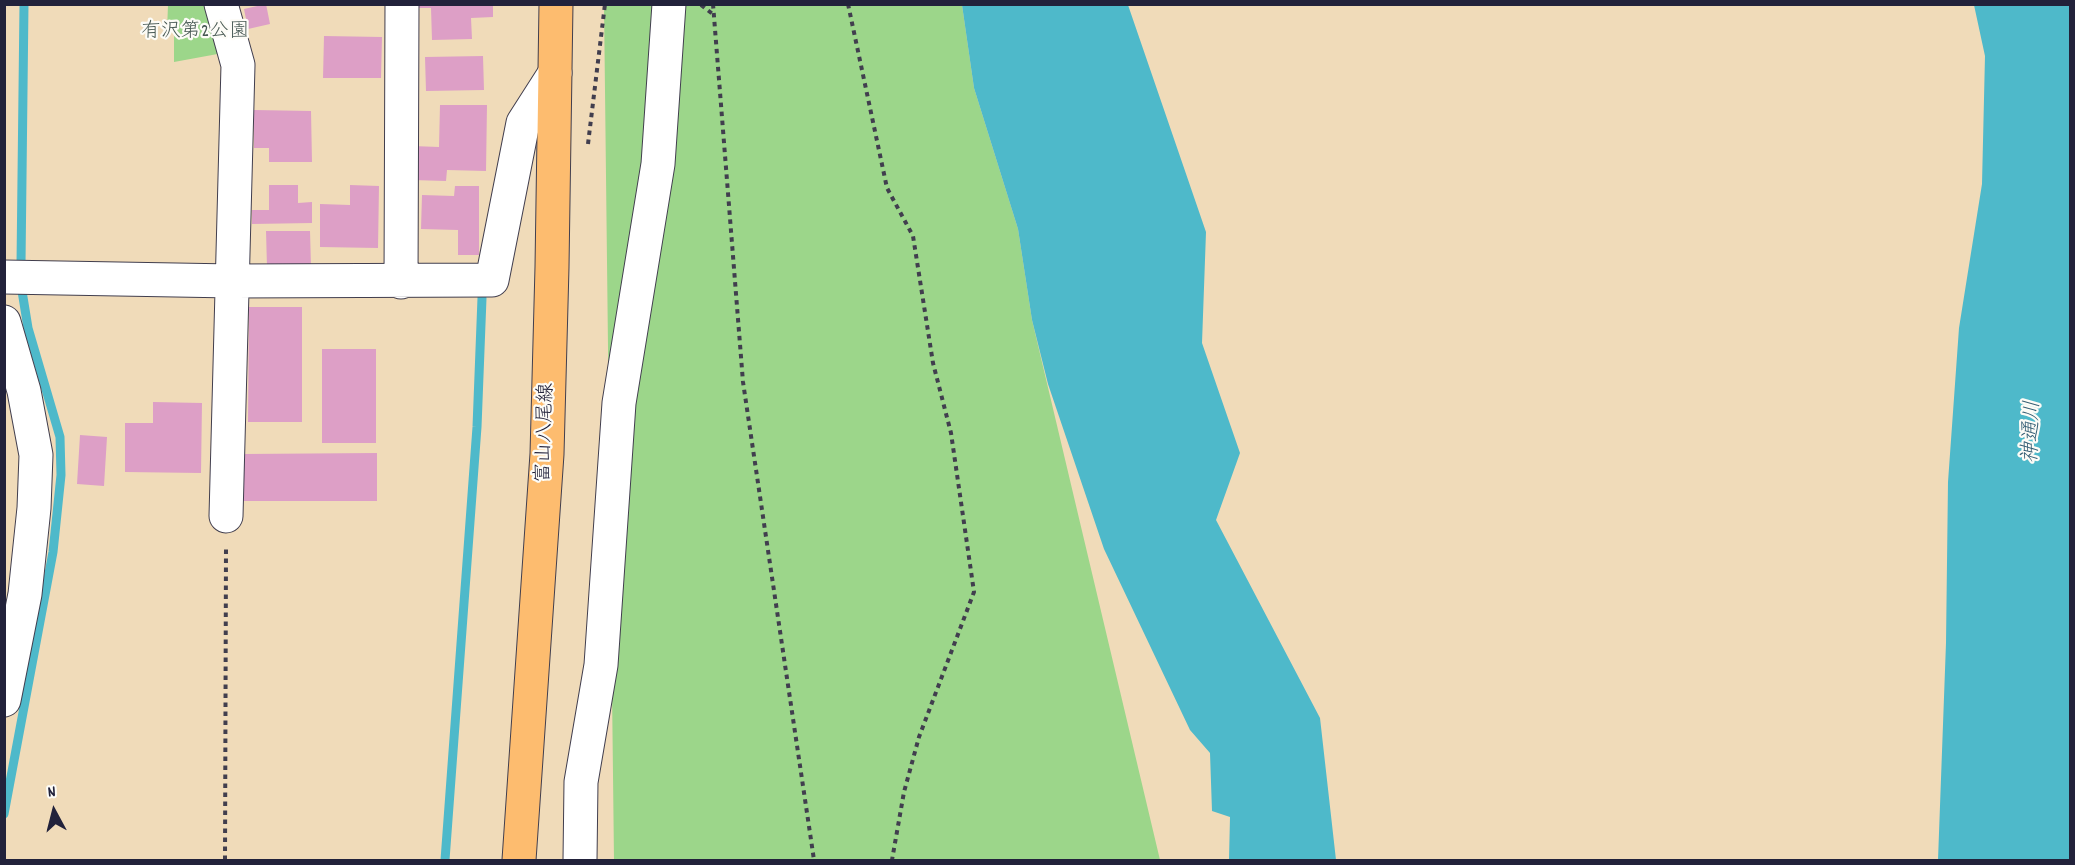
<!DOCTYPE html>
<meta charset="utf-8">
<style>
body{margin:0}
#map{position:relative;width:2075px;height:865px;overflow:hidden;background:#f0dbb9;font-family:Dekko,sans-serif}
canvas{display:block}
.frame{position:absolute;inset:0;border:6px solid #22223b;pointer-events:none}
.north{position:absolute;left:24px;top:781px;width:60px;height:60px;-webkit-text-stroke:4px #fdfcf7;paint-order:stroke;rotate:353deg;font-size:16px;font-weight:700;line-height:24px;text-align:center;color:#22223b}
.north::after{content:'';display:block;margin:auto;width:21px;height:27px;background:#22223b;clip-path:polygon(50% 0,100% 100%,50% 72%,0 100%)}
</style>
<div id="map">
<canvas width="2075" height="865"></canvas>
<div class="frame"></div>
<div class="north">N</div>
</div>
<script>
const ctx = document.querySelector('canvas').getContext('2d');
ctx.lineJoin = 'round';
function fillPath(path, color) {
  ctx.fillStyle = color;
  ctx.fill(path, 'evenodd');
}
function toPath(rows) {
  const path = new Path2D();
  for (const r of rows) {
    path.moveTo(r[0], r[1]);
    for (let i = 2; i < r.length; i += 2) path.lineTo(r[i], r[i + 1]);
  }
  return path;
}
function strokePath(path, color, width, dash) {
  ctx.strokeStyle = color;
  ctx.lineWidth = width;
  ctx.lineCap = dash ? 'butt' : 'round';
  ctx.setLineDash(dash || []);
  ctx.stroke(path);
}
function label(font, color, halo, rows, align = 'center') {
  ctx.font = font + ' Dekko,"Klee One",sans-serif';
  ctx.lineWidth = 4.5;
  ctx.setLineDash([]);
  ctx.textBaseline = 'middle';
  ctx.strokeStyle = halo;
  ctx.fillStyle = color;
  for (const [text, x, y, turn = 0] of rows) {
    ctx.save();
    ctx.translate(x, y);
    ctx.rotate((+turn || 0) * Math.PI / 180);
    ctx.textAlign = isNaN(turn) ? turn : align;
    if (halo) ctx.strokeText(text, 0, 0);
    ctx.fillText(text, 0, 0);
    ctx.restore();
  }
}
fillPath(toPath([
 [168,5,207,5,223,53,174,62,174,31,167,31],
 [604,5,962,5,974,88,1018,229,1032,320,1160,860,614,860]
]), '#9cd68a');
fillPath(toPath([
 [962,5,1128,5,1206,232,1202,343,1240,453,1216,520,1320,718,1336,860,1229,860,1230,817,1212,811,1210,753,1190,730,1104,549,1048,384,1032,320,1018,229,974,88],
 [1974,5,2070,5,2070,860,1938,860,1946,643,1948,482,1959,328,1982,184,1985,56]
]), '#4eb9ca');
strokePath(toPath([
 [21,264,24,4],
 [4,814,53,552,61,475,60,437,28,328,22,291],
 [445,860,477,427,482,298]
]), '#4eb9ca', 9);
fillPath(toPath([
 [266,4,270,24,248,29,244,9],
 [418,5,493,5,493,17,471,18,472,39,432,40,431,8,418,8],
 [324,36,382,37,381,78,323,78],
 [483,56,484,90,426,91,425,57],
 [440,105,487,105,486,171,447,170,446,181,412,180,412,146,439,147],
 [254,110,311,111,312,162,269,162,269,148,254,148],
 [269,185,298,185,298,203,312,202,312,223,252,224,252,210,269,210],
 [350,185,379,186,378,248,320,247,320,204,350,205],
 [455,186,479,186,479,255,458,255,458,230,421,229,422,195,454,196],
 [266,231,310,231,311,267,267,267],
 [249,307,302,307,302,422,248,422],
 [322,349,376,349,376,443,322,443],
 [153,402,202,403,201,473,125,472,125,423,153,423],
 [80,435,107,437,104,486,77,484],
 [377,453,377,501,243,501,243,454]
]), '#dd9fc6');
const minor = toPath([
 [221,4,238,65,226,516],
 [4,277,233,281,492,280,523,123,555,73],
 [401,282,402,4],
 [4,322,24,391,36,455,34,508,25,594,4,700],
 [580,860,581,782,601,665,619,403,658,164,669,4]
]);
const major = toPath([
 [519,860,547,454,552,267,556,4]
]);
strokePath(minor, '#413e4e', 35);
strokePath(major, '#413e4e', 35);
strokePath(toPath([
 [713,4,743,382,814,860],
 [848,4,887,188,913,236,933,363,951,433,974,592,919,737,904,792,892,860],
 [701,5,714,15],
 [588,144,605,4],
 [225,860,226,546]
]), '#413e4e', 4, [4.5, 4.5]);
strokePath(minor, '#fff', 33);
strokePath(major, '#fdbc6f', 33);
label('20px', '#475853', '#fdfcf7', [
 ["有沢第2公園",195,33]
]);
label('20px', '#22223b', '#fdfcf7', [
 ["富山八尾線",547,433,-88]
]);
label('italic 21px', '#345e74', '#fdfcf7', [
 ["神通川",2034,432,-88]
]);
</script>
